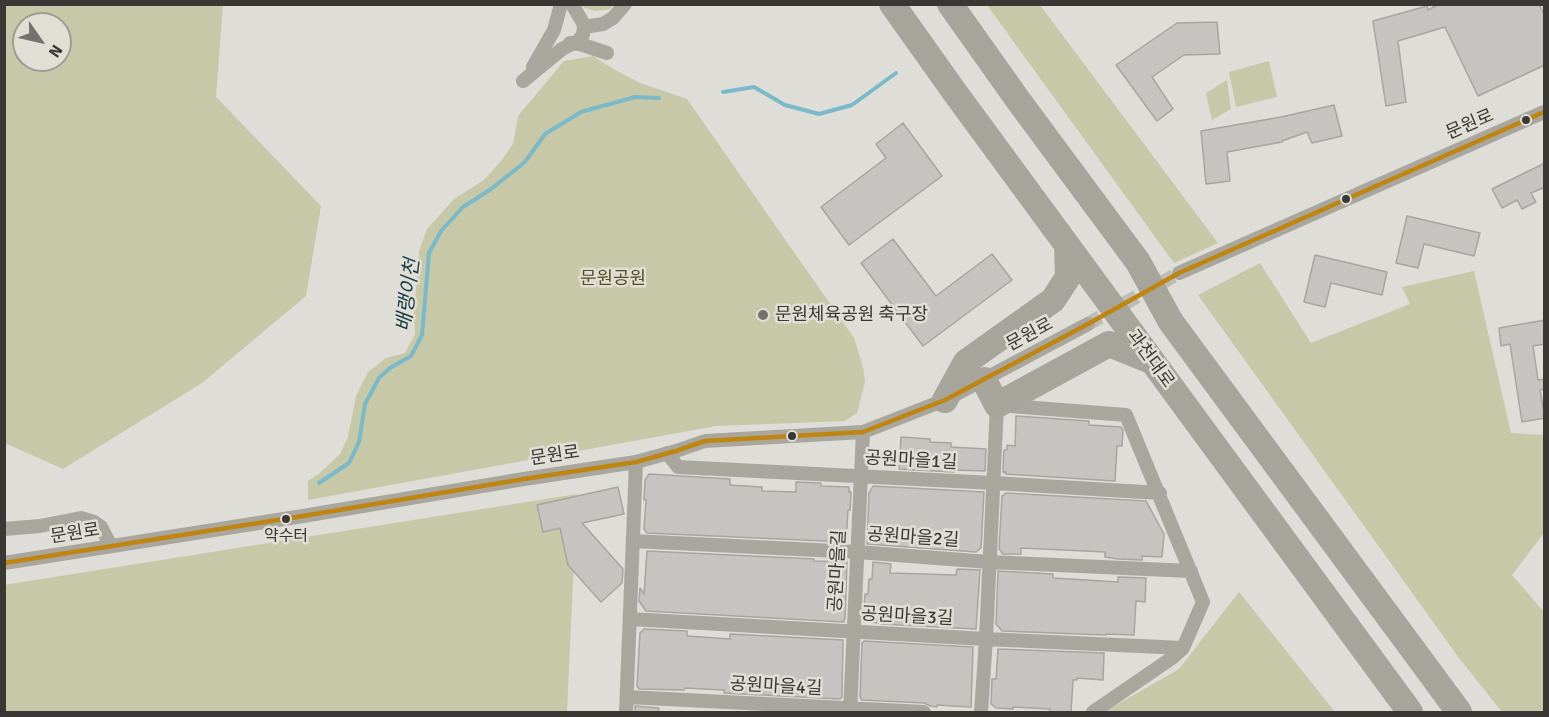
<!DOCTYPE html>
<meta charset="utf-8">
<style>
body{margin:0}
#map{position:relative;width:1549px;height:717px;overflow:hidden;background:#deddd8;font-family:Signika,sans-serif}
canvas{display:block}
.frame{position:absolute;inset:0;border:6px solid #393835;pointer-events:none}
.north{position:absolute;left:12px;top:12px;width:60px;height:60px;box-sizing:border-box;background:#e1ded5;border:2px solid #9e9c95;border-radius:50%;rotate:124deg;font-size:16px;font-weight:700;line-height:24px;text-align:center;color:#393835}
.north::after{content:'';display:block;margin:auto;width:21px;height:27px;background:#73726e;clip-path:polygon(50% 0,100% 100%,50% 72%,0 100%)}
</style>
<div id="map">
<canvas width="1549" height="717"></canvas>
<div class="frame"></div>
<div class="north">N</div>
</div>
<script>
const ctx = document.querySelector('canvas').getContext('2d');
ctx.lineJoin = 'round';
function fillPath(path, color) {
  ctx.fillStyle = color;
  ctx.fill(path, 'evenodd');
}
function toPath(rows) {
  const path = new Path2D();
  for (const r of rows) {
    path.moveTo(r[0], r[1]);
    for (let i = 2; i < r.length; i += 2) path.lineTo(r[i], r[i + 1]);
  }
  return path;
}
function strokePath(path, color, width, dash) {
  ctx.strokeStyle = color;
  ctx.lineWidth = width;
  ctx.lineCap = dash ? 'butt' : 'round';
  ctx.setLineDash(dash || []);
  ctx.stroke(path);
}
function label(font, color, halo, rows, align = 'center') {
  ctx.font = font + ' Signika,"Noto Sans KR",sans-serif';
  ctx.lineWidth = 5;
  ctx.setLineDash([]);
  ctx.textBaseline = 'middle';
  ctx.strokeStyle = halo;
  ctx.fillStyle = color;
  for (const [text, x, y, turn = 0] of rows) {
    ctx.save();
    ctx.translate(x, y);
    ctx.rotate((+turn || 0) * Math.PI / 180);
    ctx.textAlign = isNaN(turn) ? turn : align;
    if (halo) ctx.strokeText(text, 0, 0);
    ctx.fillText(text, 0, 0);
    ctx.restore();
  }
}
fillPath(toPath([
 [5,4,223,5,216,97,321,206,306,296,202,383,63,469,5,443],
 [24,24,60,24,60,60,24,60],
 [580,5,613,5,610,9,595,11,585,8],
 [987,5,1040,5,1218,243,1174,263],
 [593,56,615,70,640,83,687,99,854,338,863,367,865,382,857,413,845,421,716,426,308,500,308,481,320,473,340,454,348,437,356,396,368,372,386,358,405,353,415,334,414,314,419,251,427,229,454,199,484,180,501,161,513,144,518,116,564,61],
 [1269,61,1277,97,1236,107,1229,72],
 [1227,80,1231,109,1212,120,1206,93],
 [1260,263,1311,343,1410,304,1402,287,1474,271,1511,433,1544,435,1544,533,1512,575,1544,612,1544,712,1502,712,1459,658,1198,295],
 [577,494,567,712,5,712,4,585],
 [1239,592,1335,712,1104,712,1179,669]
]), '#c6c8a7');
strokePath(toPath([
 [723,92,754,87,785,105,819,114,852,105,896,73],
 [319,483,349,463,359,442,365,404,379,378,390,368,411,356,422,335,429,253,441,231,463,207,491,189,525,162,545,134,581,112,635,97,659,98]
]), '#7cb9c8', 4);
const building = toPath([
 [1439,4,1539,4,1545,16,1545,65,1478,96,1445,27,1398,41,1406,102,1386,106,1373,21,1427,6,1428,10,1439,4],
 [1217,22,1220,54,1184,55,1152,77,1173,109,1157,121,1116,65,1177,23,1217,22],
 [1334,105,1342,136,1312,143,1307,132,1282,141,1282,142,1227,152,1230,181,1206,184,1201,131,1281,117,1334,105],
 [903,123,942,176,849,245,821,207,886,158,876,144,903,123],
 [1545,163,1545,187,1531,193,1536,202,1522,209,1517,200,1502,208,1492,189,1545,163],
 [1407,216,1480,233,1474,256,1424,244,1418,268,1396,263,1407,216],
 [893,239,936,296,992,254,1012,280,923,346,861,263,893,239],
 [1315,255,1387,272,1382,295,1331,283,1325,307,1304,302,1315,255],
 [1545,320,1545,344,1533,346,1538,380,1545,379,1545,389,1540,390,1545,418,1522,422,1510,344,1501,346,1499,328,1545,320],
 [1016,416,1089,421,1089,425,1121,427,1123,430,1122,446,1117,446,1115,481,1005,474,1006,472,1003,472,1004,450,1007,450,1007,445,1015,446,1016,416],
 [901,437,930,439,930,442,951,443,951,447,986,449,985,471,954,470,954,472,899,469,901,437],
 [649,474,730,479,730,485,762,487,762,491,796,492,796,482,821,483,821,486,849,487,849,492,851,492,850,510,848,510,846,542,647,533,644,529,646,500,644,500,645,480,649,474],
 [873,486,984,492,981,548,976,552,867,544,869,493,873,486],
 [618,487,624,514,582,523,623,569,622,583,601,602,568,565,560,528,543,532,537,505,618,487],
 [1006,493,1146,501,1164,534,1162,557,1142,556,1142,560,1118,559,1105,557,1105,552,1021,548,1021,554,1003,554,999,549,1002,496,1006,493],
 [647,551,814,559,814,561,847,562,845,619,844,619,844,622,646,611,639,601,640,588,644,594,647,551],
 [873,562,891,564,890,573,956,575,957,569,980,570,976,629,881,624,882,623,864,622,863,620,865,594,868,594,869,579,872,579,873,562],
 [998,571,1053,574,1053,578,1118,582,1118,577,1146,578,1145,602,1136,601,1134,635,1106,634,1106,635,1002,631,996,624,998,571],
 [644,629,687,631,687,636,730,639,730,634,843,640,842,697,840,699,724,693,724,690,685,688,684,690,639,689,637,686,640,633,644,629],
 [864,641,973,647,971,707,937,705,937,707,931,706,924,703,862,700,860,697,862,643,864,641],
 [998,649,1104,653,1103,680,1077,678,1077,680,1073,680,1071,712,1050,712,1050,709,1013,707,1013,709,996,708,991,704,992,679,996,679,998,649],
 [635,706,659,708,658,712,635,712,635,706]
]);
fillPath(building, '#c5c4c0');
strokePath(building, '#a6a5a2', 1.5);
strokePath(toPath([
 [1088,324,1179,273]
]), '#bdbcb7', 14, [14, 7]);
strokePath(toPath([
 [584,27,603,24,613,18,625,4],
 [570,43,580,44,607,53],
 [533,67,554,30,561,4],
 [523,81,562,49,578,41,583,35,584,27,583,23,572,4],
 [1179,273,1544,112],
 [667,453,678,467,994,483,1160,493],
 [4,529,40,526,81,518,94,522,101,527,111,546],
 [633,541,857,552,989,562,1191,571],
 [4,563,303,516,524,479,636,462,676,451,705,441,863,432,945,400,1088,324],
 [630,619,986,639,1183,648],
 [627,697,924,712],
 [626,712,636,462],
 [850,712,863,432],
 [981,712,986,639,997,405,1126,415,1203,602,1183,648,1172,658,1093,712]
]), '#a9a69e', 14);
strokePath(toPath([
 [892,4,956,94,1410,712],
 [950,4,1018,100,1138,262,1171,322,1459,712],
 [984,380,997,405,1109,344,1151,361],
 [945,400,966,362,1053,300,1068,277,1067,245]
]), '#a7a49c', 26);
strokePath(toPath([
 [4,563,303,516,524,479,636,462,676,451,705,441,863,432,945,400,1088,324,1179,273,1544,112]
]), '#be8510', 4.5);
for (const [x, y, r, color] of [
 [1526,120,5,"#393835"],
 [1346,199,5,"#393835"],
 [763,315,6,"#73726e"],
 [792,436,5,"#393835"],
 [286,519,5,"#393835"]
]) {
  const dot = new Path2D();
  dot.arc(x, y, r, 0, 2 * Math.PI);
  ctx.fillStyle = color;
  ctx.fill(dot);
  strokePath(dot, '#e1ded5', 2);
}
label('16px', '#393835', '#e1ded5', [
 ["약수터",286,537]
]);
label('18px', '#393835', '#e1ded5', [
 ["문원로",1470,125,-23],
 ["문원로",1030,335,-28],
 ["과천대로",1150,359,54],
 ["문원로",555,456,-8],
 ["공원마을1길",911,461,3],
 ["문원로",75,534,-9],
 ["공원마을2길",913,538,4],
 ["공원마을길",838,571,-87],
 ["공원마을3길",907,617,3],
 ["공원마을4길",776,687,3]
]);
label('18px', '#4f5220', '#e1ded5', [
 ["문원공원",613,279]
]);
label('18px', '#393835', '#e1ded5', [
 ["문원체육공원 축구장",775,315]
], 'left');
label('italic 20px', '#123b46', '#e1ded5', [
 ["배랭이천",409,295,-83]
]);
</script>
